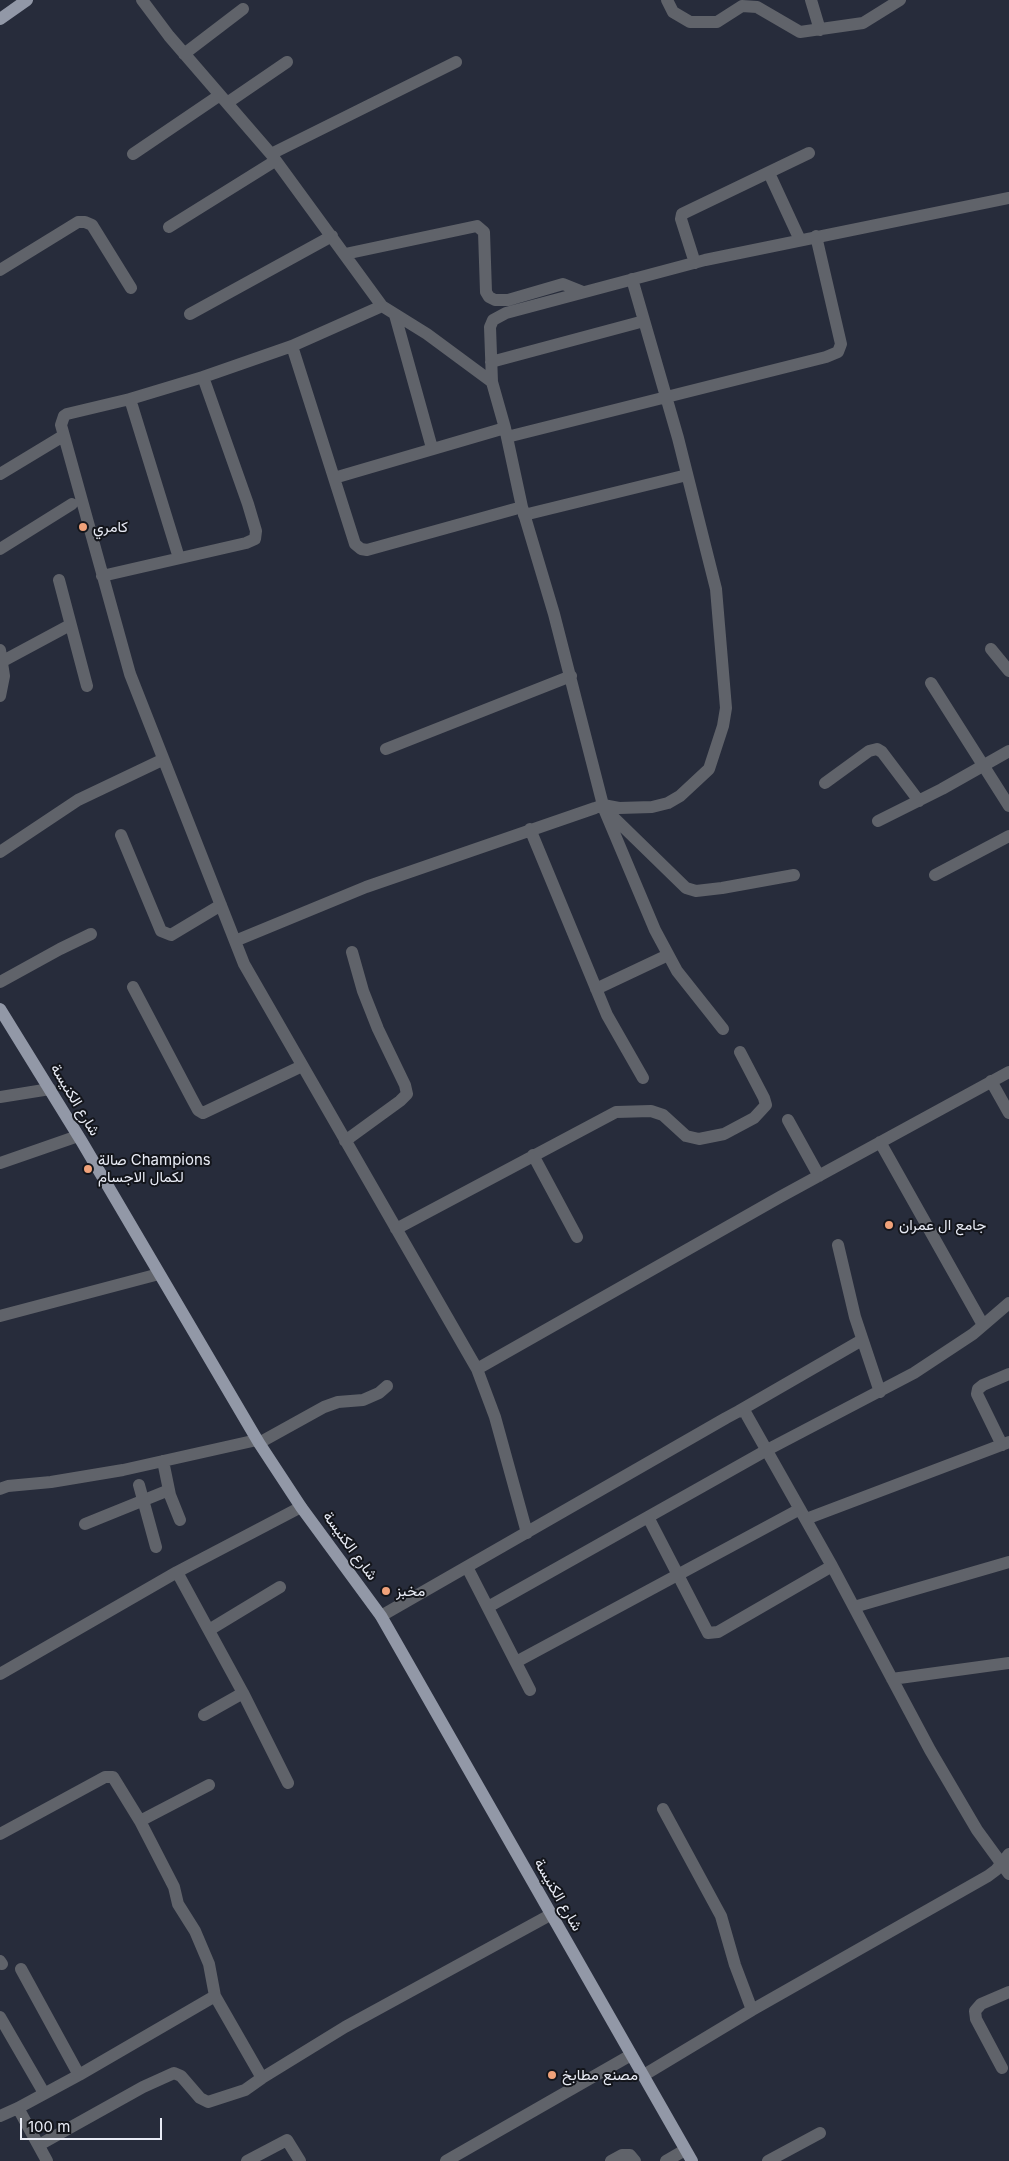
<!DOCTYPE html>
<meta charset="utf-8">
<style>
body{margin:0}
#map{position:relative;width:1009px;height:2161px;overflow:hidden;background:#272c3b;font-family:Inter,sans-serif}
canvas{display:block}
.scale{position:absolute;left:20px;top:2118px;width:142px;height:22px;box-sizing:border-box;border:2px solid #e9ecf6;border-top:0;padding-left:6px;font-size:15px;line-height:18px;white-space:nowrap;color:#e9ecf6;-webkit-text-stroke:4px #13151b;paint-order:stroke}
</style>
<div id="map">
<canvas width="1009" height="2161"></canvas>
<div class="scale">100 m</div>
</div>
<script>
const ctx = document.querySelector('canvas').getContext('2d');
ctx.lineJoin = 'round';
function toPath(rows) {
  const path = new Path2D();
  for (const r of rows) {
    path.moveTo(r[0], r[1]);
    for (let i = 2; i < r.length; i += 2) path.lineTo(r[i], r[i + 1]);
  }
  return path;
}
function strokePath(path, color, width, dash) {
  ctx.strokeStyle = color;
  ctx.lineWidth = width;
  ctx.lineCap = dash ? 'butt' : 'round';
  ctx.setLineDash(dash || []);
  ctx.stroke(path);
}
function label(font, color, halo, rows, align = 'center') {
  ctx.font = font + ' Inter,Vazirmatn,sans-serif';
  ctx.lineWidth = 4;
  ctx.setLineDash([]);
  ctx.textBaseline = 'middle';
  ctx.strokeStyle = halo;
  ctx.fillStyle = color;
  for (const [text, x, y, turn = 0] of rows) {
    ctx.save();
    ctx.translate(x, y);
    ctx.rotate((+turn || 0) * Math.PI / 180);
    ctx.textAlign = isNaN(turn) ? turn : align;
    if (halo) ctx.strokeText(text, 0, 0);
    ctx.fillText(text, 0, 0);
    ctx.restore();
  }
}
strokePath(toPath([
 [142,0,169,36,271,154,382,306,427,334,492,382],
 [667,0,673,12,690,22,717,22,742,6,757,7,800,32,863,23,900,0],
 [811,0,820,30],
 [184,54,243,9],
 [227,103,287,62],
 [133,154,220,95],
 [271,154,456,62],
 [769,173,800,240],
 [169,227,275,161],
 [345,254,477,226,484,232,486,292,489,297,495,300,508,300,563,284,583,292],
 [695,263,681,219,682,214,809,153],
 [0,270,78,222,85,222,92,225,131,288],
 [382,306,292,346,203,377,130,399,67,414,64,416,61,425,130,674,244,964,477,1369,495,1417,527,1533],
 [190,314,332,236],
 [395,315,432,448],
 [292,346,355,544,361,549,367,550,522,507],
 [491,362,644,321],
 [130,399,179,558],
 [507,437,826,357,838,352,841,344,816,236],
 [0,474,63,436],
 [334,478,505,428],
 [524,515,687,475],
 [0,549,72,504],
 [102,576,246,543,255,539,256,531,248,504,203,377],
 [59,580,87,686],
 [991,649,1009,671],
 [0,650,4,676,0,696],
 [3,661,70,625],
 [931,683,1009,806],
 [386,749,571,676],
 [825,783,869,751,877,749,882,752,919,801],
 [608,812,686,888,696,891,722,888,794,875],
 [878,821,942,789,1009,751],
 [530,829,607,1015,643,1078],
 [121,835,161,931,171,935,221,905],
 [0,852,78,800,162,760],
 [935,875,1009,836],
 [235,941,366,887,595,808,603,805,619,808,652,807,668,803,680,796,709,769,723,726,726,708,716,589,678,438,632,279],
 [0,982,60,949,91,934],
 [133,987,191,1097,198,1110,203,1113,302,1066],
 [596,989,668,955],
 [723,1029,677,971,655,930,604,809,554,614,522,507,505,428,492,382,490,327,493,320,506,313,705,260,1009,198],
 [991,1081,1009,1113],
 [0,1097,50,1089],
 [788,1120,819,1176],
 [345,1141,400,1101,407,1094,405,1085,378,1029,363,991,352,952],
 [880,1142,983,1325],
 [533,1155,577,1237],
 [0,1163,78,1136],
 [396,1229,616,1112,651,1111,663,1115,686,1136,699,1139,724,1134,754,1118,766,1105,764,1098,740,1052],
 [838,1245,855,1317,880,1392],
 [0,1316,159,1274],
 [477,1369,780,1197,1009,1072],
 [739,1411,862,1340],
 [259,1443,324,1407,338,1402,363,1400,379,1393,387,1386],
 [1002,1445,977,1394,978,1389,983,1385,1009,1374],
 [163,1461,170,1495,180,1520],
 [139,1485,156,1547],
 [0,1489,8,1486,51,1482,123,1470,257,1440],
 [648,1517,708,1633,718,1632,832,1566],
 [806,1519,1009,1442],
 [85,1524,169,1490],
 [467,1567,530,1690],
 [177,1572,243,1693,288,1783],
 [488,1607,767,1450,914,1373,973,1334,1009,1303],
 [854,1607,1009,1562],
 [381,1616,726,1418,739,1411,745,1412,832,1566,930,1750,977,1830,1009,1874],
 [209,1630,280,1587],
 [516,1662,800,1509],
 [0,1674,177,1572,301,1507],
 [892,1679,1009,1663],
 [204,1715,243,1693],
 [663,1809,721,1916,735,1965,752,2010],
 [140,1821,209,1785],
 [0,1834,105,1777,113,1777,140,1821,174,1887,178,1904,195,1931,209,1964,215,1996,262,2078,245,2090,208,2102,200,2098,181,2076,174,2073,143,2087,39,2145],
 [0,1961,2,1964],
 [21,1969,79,2075],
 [0,2017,44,2093],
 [1002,2068,976,2019,975,2011,981,2004,1009,1992],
 [644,2075,752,2010,988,1876,996,1870,1009,1854],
 [262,2078,345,2027,550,1915],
 [18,2108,47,2161],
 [0,2116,18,2108,79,2075,215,1996],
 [247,2161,287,2140,300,2161],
 [446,2161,631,2055],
 [611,2161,622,2155,630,2155,635,2161],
 [666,2161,685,2150],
 [768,2161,820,2133]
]), '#60636a', 12);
strokePath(toPath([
 [0,19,27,0],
 [0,1009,82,1142,259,1443,301,1507,381,1616,692,2161]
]), '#9298a7', 12);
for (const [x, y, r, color] of [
 [83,527,5,"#f0a27a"],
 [88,1169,5,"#f0a27a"],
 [889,1225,5,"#f0a27a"],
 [386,1591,5,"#f0a27a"],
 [552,2075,5,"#f0a27a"]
]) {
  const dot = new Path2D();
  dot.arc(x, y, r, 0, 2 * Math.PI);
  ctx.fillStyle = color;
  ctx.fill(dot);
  strokePath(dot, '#13151b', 2);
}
label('15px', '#e9ecf6', '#13151b', [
 ["كامري",93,527],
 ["صالة Champions",98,1160],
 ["لكمال الاجسام",98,1177],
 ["جامع ال عمران",899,1225],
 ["مخبز",396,1591],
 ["مصنع مطابخ",562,2075]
], 'left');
label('15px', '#e9ecf6', '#13151b', [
 ["شارع الكنيسة",75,1100,59],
 ["شارع الكنيسة",350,1546,54],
 ["شارع الكنيسة",558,1895,60]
]);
</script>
